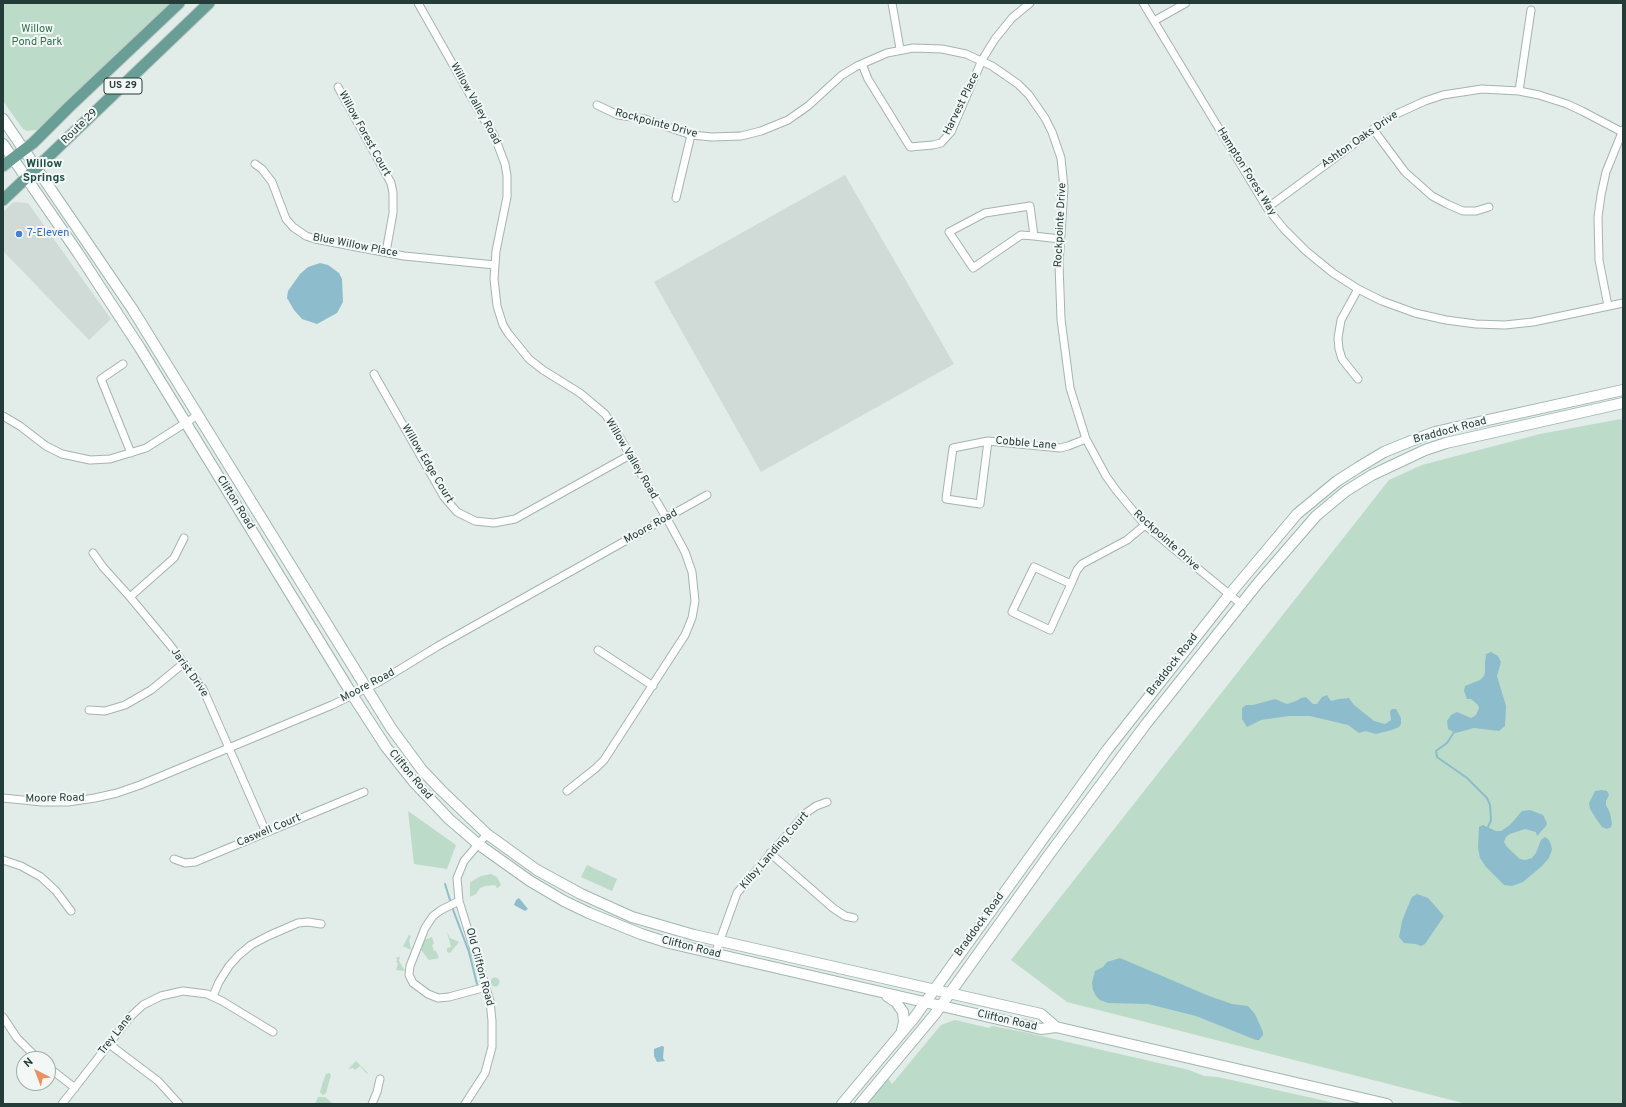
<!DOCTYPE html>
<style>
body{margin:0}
#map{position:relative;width:1626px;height:1107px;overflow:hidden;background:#e2ece8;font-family:Overpass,sans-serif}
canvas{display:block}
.frame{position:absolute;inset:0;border:4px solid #233c38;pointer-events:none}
.north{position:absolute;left:16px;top:1051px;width:40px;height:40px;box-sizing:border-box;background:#f3f8f6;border:1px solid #a0adaa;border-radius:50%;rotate:318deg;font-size:11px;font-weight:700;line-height:16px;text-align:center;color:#233c38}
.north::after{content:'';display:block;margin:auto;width:14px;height:18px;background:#ea9162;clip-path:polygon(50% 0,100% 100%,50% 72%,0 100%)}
</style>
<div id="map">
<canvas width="1626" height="1107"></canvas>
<div class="frame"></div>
<div class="north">N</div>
</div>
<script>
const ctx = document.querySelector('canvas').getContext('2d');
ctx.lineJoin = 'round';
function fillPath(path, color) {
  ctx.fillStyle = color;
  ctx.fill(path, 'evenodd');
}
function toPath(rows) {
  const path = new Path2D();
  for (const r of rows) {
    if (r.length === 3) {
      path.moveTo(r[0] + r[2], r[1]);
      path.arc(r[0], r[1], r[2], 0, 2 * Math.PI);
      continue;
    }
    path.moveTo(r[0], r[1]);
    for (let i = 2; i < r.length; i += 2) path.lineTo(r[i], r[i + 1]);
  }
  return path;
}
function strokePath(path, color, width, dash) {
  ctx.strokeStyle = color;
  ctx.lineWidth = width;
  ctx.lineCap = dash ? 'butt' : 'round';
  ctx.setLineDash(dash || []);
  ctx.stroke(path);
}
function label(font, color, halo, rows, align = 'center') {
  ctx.font = font + ' Overpass,sans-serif';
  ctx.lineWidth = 4;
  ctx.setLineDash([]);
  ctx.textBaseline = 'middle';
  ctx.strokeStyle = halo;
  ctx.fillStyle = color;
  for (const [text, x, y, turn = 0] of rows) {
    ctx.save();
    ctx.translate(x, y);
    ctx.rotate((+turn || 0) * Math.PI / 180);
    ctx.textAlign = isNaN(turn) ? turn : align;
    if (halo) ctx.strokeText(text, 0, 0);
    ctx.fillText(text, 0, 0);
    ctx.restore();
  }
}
fillPath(toPath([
 [845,175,954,364,761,472,654,282],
 [13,202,28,203,111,319,89,340,3,251,3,212]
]), '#d0dbd7');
fillPath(toPath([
 [3,3,178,3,46,126,36,130,27,131,23,129,3,101],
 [1621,419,1623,424,1623,1104,1467,1104,1067,1002,1011,960,1389,480,1422,465,1540,434],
 [408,811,456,845,447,869,414,864],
 [587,865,617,879,612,891,581,877],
 [491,874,497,877,501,885,499,887,497,888,495,885,485,886,480,888,476,894,470,897,470,883,472,881,481,876],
 [447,932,450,938,459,942,450,953,447,952,447,948,451,947],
 [409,935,411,936,409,940,411,950,403,946],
 [432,937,434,944,432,945,434,951,436,951,439,958,429,960,421,950,424,940],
 [396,957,400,957,399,961,405,971,396,970,398,963,396,962,397,960],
 [495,982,4.5],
 [955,1020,989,1028,992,1026,1024,1032,1189,1070,1204,1076,1218,1077,1339,1104,860,1104,885,1074,892,1084,941,1025],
 [356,1061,368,1073,367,1074,360,1066,355,1070,353,1068,348,1069],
 [329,1073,331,1075,326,1093,323,1095,320,1092,323,1082,326,1074],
 [318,1097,325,1097,333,1104,315,1104]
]), '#bcdbc8');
fillPath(toPath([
 [320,263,328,265,339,273,342,279,343,302,337,313,317,324,302,319,294,310,287,298,288,291,300,274,308,267],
 [1491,652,1498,656,1501,662,1497,676,1506,706,1505,726,1499,731,1474,728,1456,733,1448,729,1447,721,1451,715,1457,712,1471,718,1476,715,1479,708,1478,705,1471,699,1467,699,1464,691,1465,686,1480,680,1484,676,1485,672,1485,663,1486,654],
 [1327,695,1331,701,1339,699,1349,698,1354,705,1374,721,1385,724,1391,720,1390,711,1392,709,1396,709,1401,718,1401,724,1399,727,1392,730,1376,734,1365,731,1359,733,1348,725,1310,716,1289,716,1261,720,1247,727,1242,719,1242,708,1246,705,1253,705,1275,699,1287,704,1296,701,1301,698,1306,697,1313,704,1317,704,1322,697],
 [1602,790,1607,791,1609,795,1606,801,1606,805,1610,813,1612,824,1611,827,1607,829,1602,827,1597,820,1590,809,1589,803,1595,791],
 [1530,810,1543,815,1547,823,1546,826,1537,836,1536,832,1525,829,1510,834,1506,837,1504,842,1507,847,1520,859,1525,860,1532,858,1536,853,1541,840,1545,837,1549,840,1551,845,1552,850,1549,858,1542,866,1523,882,1512,886,1504,885,1486,867,1480,858,1478,848,1479,827,1483,825,1496,831,1501,831,1510,825,1522,811],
 [1417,894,1428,898,1444,916,1425,944,1421,946,1416,944,1404,943,1399,937,1402,921,1408,906,1412,897],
 [519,898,528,909,525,911,514,905,516,900],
 [1120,958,1209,996,1232,1004,1248,1006,1255,1014,1263,1032,1263,1035,1259,1040,1256,1040,1196,1016,1148,1004,1108,1003,1100,1000,1096,996,1093,990,1092,983,1095,971,1103,967,1107,962],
 [662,1046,664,1047,663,1058,665,1061,657,1062,654,1056,654,1049]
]), '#8dbdcd');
strokePath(toPath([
 [1454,732,1447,743,1436,751,1437,757,1467,778,1487,798,1490,805,1491,820,1488,827],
 [445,884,450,900],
 [452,907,469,952,477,984]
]), '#8dbdcd', 2);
const street = toPath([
 [418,3,486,123,494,135,505,164,507,176,507,197,496,251,494,279,497,306,503,325,508,333,529,359,543,370,580,393,605,414,612,424,671,526,685,552,692,572,695,601,692,618,685,635,604,760,596,768,567,791],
 [892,3,900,49],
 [1143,3,1267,208,1284,229,1306,251,1333,273,1358,289,1382,301,1415,313,1446,320,1476,324,1505,325,1533,322,1623,303],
 [1154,21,1186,3],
 [862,64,868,79,910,147,933,145,941,143,951,132,982,60,995,39,1012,18,1030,3],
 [338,87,391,183,393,193,393,213,386,252],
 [1519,91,1531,10],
 [597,105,618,115,645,119,691,135,712,137,741,136,761,131,788,120,808,106,842,75,857,66,887,53,913,48,942,49,966,54,992,66,1018,84,1029,95,1045,118,1052,132,1061,158,1064,188,1059,264,1061,319,1070,388,1086,439,1106,476,1116,490,1145,525,1241,604],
 [1373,129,1405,172,1432,196,1447,204,1463,211,1476,211,1489,207],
 [255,164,262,169,272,182,286,219,293,227,306,236,315,239,404,256,495,265],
 [676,198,691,135],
 [1030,206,1034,236,1021,235,973,268,949,232,985,213,1030,206],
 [1267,208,1392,116,1425,101,1443,95,1482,89,1519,91,1539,95,1567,104,1582,111,1622,132],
 [1034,236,1060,239],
 [1608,306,1599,260,1598,217,1601,195,1606,172,1623,130],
 [123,364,101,379,131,453],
 [374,374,444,497,457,512,475,521,494,523,515,519,630,455],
 [1358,379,1342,359,1339,349,1338,338,1341,320,1358,289],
 [3,416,20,426,46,446,62,454,90,460,110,459,146,448,198,415],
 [988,441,980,504,946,499,953,448,988,441],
 [988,441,1060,448,1068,446,1086,439],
 [93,553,103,567,130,597,170,645,203,689,266,832],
 [1034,567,1071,584,1050,630,1012,612,1034,567],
 [1071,584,1077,570,1082,564,1127,540,1145,525],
 [130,597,174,558,184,538],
 [598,650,653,686],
 [89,710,105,711,125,705,151,690,184,663],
 [3,798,42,802,68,802,95,798,117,793,140,785,332,705,379,682,438,646,707,495],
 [770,853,833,908,845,916,854,918],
 [174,859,185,863,195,862,364,792],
 [3,860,21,866,41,877,56,891,71,911],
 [459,901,441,910,433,916,425,928,410,966,409,975,413,983,428,994,438,998,449,997,486,987],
 [715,954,737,893,806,813,816,806,827,802],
 [213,996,219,982,229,966,239,955,251,945,268,936,298,923,308,922,321,924],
 [3,1017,17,1038,38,1059],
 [109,1044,158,1081,179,1104],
 [48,1067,75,1088],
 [62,1104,130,1017,143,1005,161,996,183,991,207,994,222,1001,273,1032],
 [372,1104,377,1092,380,1079],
 [465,1104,485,1073,492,1047,492,1021,490,1001,459,901,457,878,464,861,487,834]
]);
const secondary = toPath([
 [3,119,133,310,391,728,422,770,441,790,487,834,537,870,581,894,632,917,694,935,1041,1014,1056,1027],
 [3,144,78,253,140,348,353,696,386,747,413,781,449,819,478,844,530,881,564,901,589,913,641,934,669,943,1041,1029,1056,1027,1387,1104],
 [887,996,896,1002,903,1012,904,1022,902,1030],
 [842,1104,914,1018,1107,750,1229,595,1297,514,1337,481,1359,467,1384,452,1411,441,1435,432,1461,426,1623,390],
 [860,1104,935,1014,1048,856,1146,724,1258,583,1316,516,1346,491,1372,475,1425,450,1446,443,1623,403]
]);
const primary = toPath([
 [3,166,33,143,70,106,179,3],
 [3,200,209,3]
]);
strokePath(street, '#a5b4b0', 9);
strokePath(secondary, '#a1b7b1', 12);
strokePath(primary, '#c1c8c7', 13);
strokePath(street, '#fff', 7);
strokePath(secondary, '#fff', 10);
strokePath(primary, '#699e96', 11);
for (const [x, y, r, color] of [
 [19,234,4,"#3f7fe0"]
]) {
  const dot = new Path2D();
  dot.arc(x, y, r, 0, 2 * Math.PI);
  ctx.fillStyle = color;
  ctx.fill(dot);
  strokePath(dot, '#f3f8f6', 1.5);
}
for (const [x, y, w] of [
 [123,86,38]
]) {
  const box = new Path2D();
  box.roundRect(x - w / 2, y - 8, w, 16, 3);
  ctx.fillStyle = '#f3f8f6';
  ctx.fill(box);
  strokePath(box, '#233c38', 1);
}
label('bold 10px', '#233c38', null, [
 ["US 29",123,86]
]);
label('11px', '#30704f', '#f3f8f6', [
 ["Willow",37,30],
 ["Pond Park",37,43]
]);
label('11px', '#233c38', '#f3f8f6', [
 ["Willow Valley Road",475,104,61],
 ["Harvest Place",962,104,-64],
 ["Rockpointe Drive",656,124,15],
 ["Route 29",80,127,-44],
 ["Willow Forest Court",364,134,61],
 ["Ashton Oaks Drive",1360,140,-35],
 ["Hampton Forest Way",1246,172,58],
 ["Rockpointe Drive",1061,225,-87],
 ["Blue Willow Place",355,246,11],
 ["Braddock Road",1450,431,-15],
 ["Cobble Lane",1026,444,5],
 ["Willow Valley Road",631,459,59],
 ["Willow Edge Court",427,464,59],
 ["Clifton Road",235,503,58],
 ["Moore Road",651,527,-29],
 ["Rockpointe Drive",1166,541,42],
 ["Braddock Road",1173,665,-52],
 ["Jarist Drive",189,673,55],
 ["Moore Road",368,686,-28],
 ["Clifton Road",410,775,50],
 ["Moore Road",55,799,-1],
 ["Caswell Court",269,831,-23],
 ["Kilby Landing Court",775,851,-49],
 ["Braddock Road",980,925,-54],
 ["Clifton Road",691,948,14],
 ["Old Clifton Road",479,967,75],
 ["Clifton Road",1007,1021,13],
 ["Trey Lane",116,1035,-52]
]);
label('11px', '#366cbe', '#f3f8f6', [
 ["7-Eleven",27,234]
], 'left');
label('bold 12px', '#204d46', '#f3f8f6', [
 ["Willow",44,165],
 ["Springs",44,179]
]);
</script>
